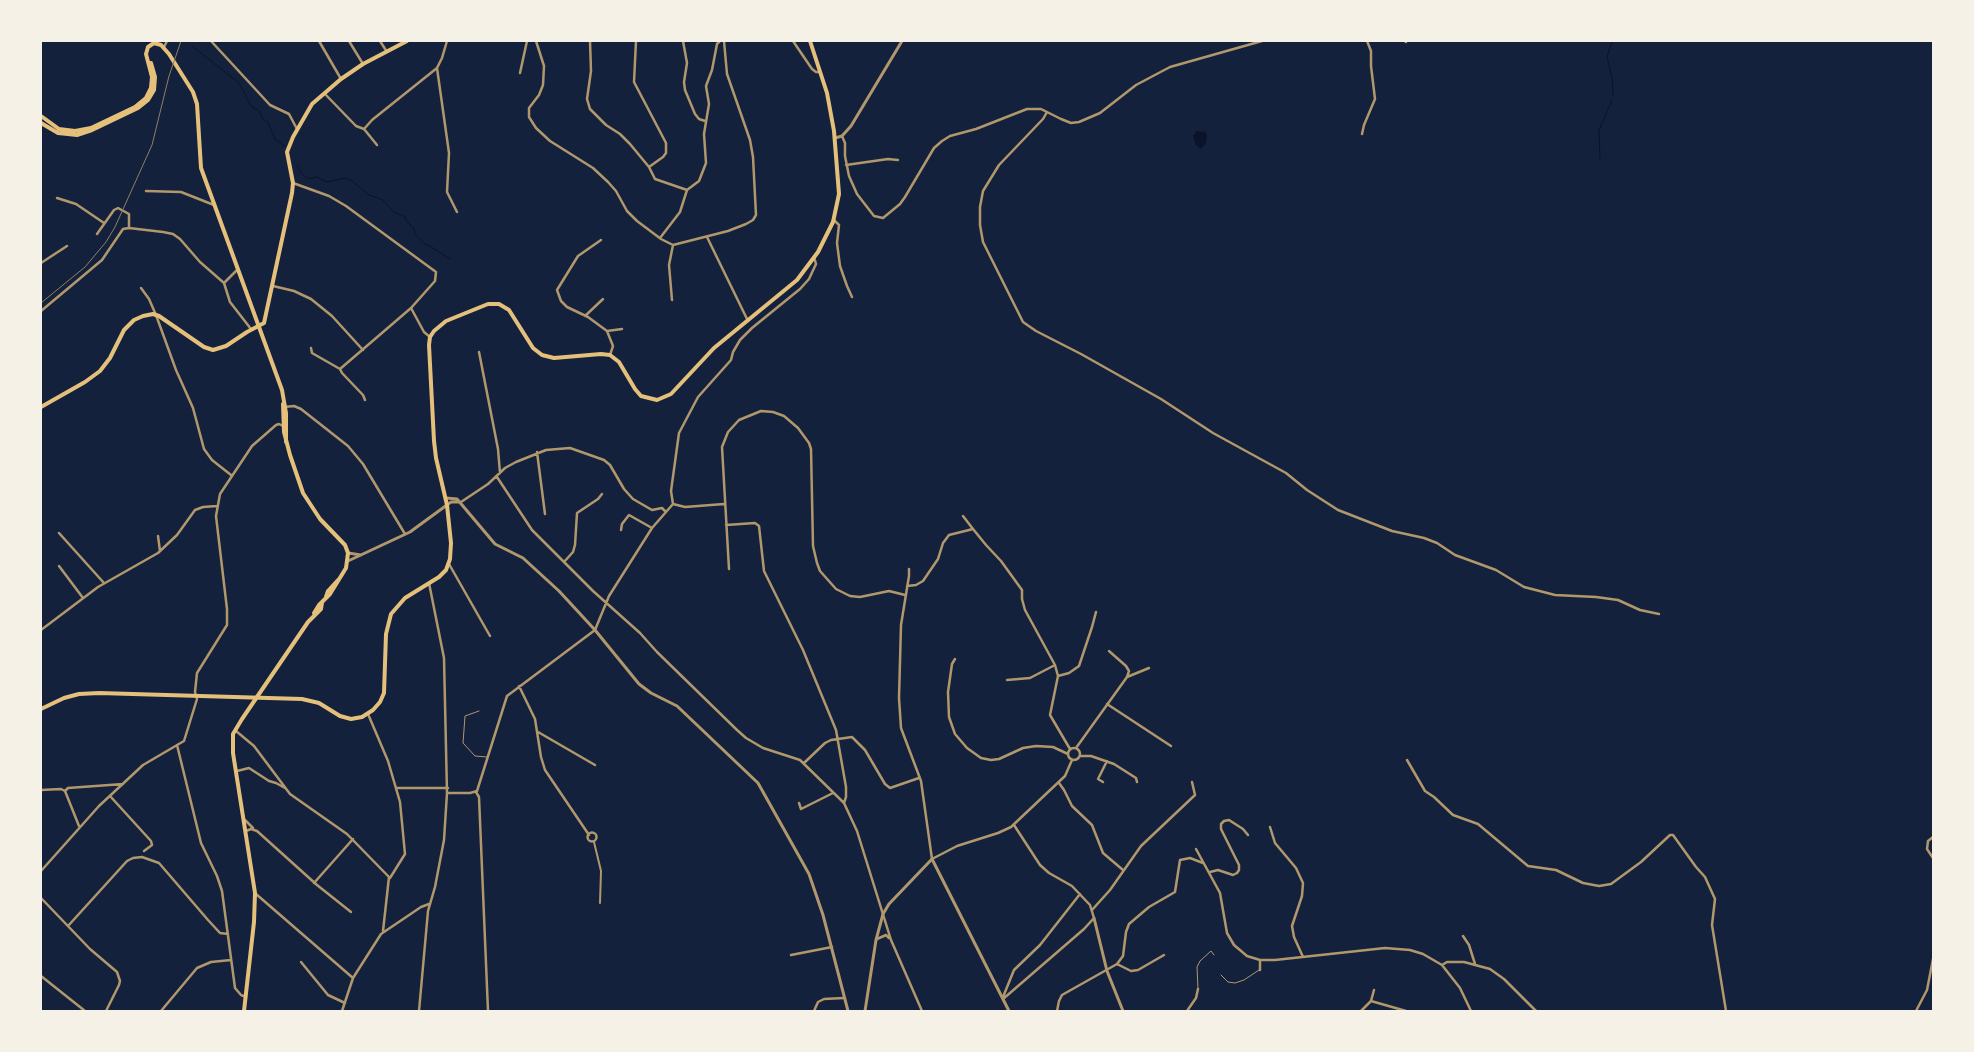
<!DOCTYPE html>
<style>
body{margin:0}
#map{position:relative;width:1974px;height:1052px;overflow:hidden;background:#14213d;font-family:Signika,sans-serif}
canvas{display:block}
.frame{position:absolute;inset:0;border:42px solid #f6f1e7;pointer-events:none}
</style>
<div id="map">
<canvas width="1974" height="1052"></canvas>
<div class="frame"></div>
</div>
<script>
const ctx = document.querySelector('canvas').getContext('2d');
ctx.lineJoin = 'round';
function fillPath(path, color) {
  ctx.fillStyle = color;
  ctx.fill(path, 'evenodd');
}
function toPath(rows) {
  const path = new Path2D();
  for (const r of rows) {
    if (r.length === 3) {
      path.moveTo(r[0] + r[2], r[1]);
      path.arc(r[0], r[1], r[2], 0, 2 * Math.PI);
      continue;
    }
    path.moveTo(r[0], r[1]);
    for (let i = 2; i < r.length; i += 2) path.lineTo(r[i], r[i + 1]);
  }
  return path;
}
function strokePath(path, color, width, dash) {
  ctx.strokeStyle = color;
  ctx.lineWidth = width;
  ctx.lineCap = dash ? 'butt' : 'round';
  ctx.setLineDash(dash || []);
  ctx.stroke(path);
}
fillPath(toPath([
 [1197,131,1205,132,1207,135,1206,143,1201,149,1196,145,1193,136]
]), '#0b132b');
strokePath(toPath([
 [1612,41,1607,57,1612,78,1613,96],
 [192,46,239,83,251,106,259,111,263,119,268,122,275,139,284,146],
 [1600,159,1599,130,1612,100],
 [297,165,302,174,309,179,317,177,327,182,345,178,351,180,369,195,383,200,394,212,404,216,407,222,414,228,415,234,425,244,433,248,450,259]
]), '#0b132b', 1);
strokePath(toPath([
 [479,711,465,716,463,743,475,756,487,757],
 [1221,975,1228,982,1235,983,1244,980,1259,970],
 [1198,989,1197,967,1200,961,1211,951,1214,955]
]), '#b1986c', 1);
strokePath(toPath([
 [594,842,601,871,600,903]
]), '#b1986c', 2);
strokePath(toPath([
 [211,41,270,105,289,114,297,129],
 [319,41,341,79],
 [349,41,363,64],
 [380,41,387,52],
 [447,41,442,58,437,68,449,153,447,192,457,212],
 [536,41,544,66,543,85,539,95,529,108,529,117,536,128,550,141,593,168,608,182,616,191,627,211,637,221,661,239,673,245],
 [590,41,591,71,587,99,590,109,606,125,620,134,630,144,649,167,655,179,687,190],
 [636,41,634,82,666,143,666,153,663,157,649,167],
 [683,41,687,63,684,82,685,90,695,114,699,119,705,121],
 [793,41,812,69,816,72,820,72],
 [1405,41,1406,42],
 [164,47,167,41],
 [520,73,527,41],
 [325,94,356,126,364,129,377,145],
 [1047,112,1043,119,999,165,983,191,980,207,980,225,983,242,1023,322,1036,331,1081,354,1161,399,1213,433,1286,473,1307,490,1338,510,1392,531,1424,538,1437,543,1455,555,1496,570,1524,587,1555,595,1596,597,1618,600,1640,610,1659,614],
 [364,129,372,120,437,68],
 [1362,134,1364,125,1375,99,1371,66,1371,51,1367,41],
 [842,136,845,143,845,156,849,176,857,194,874,216,883,218,900,204,905,197,934,148,942,141,950,136,976,129,1027,109,1041,109,1061,119,1071,123,1079,122,1100,113,1136,85,1170,67,1262,41],
 [846,165,888,159,898,160],
 [293,183,329,196,346,206,436,272,435,281,411,308,424,332,430,337],
 [146,191,181,192,214,205],
 [57,198,76,204,104,223],
 [834,220,839,225,837,243,840,266,847,286,852,297],
 [97,234,114,210,118,208,129,214,129,228],
 [707,237,748,321],
 [660,238,680,212,687,190,699,181,706,163,704,134,709,104,706,86,712,70,717,44,720,41],
 [601,240,578,256,557,290,561,301,567,307,588,317,607,331,613,346,610,355],
 [673,245,728,231,746,224,753,220,756,215,753,157,750,140,727,74,724,41],
 [41,263,67,246],
 [224,283,238,269],
 [273,286,294,291,311,299,332,316,363,350],
 [141,288,149,299,156,315],
 [672,300,669,265,673,245],
 [41,311,102,260,123,229,129,228,163,232,173,234,180,239,200,262,224,283,230,302,251,329],
 [156,315,176,370,193,408,204,449,212,460,231,475],
 [585,316,603,299],
 [607,331,622,329],
 [311,348,312,353,340,369],
 [479,352,498,449,500,473],
 [340,369,411,308],
 [340,369,342,373,363,395,365,400],
 [284,407,294,406,301,409,348,446,363,464,405,534],
 [537,452,545,514],
 [497,477,532,530,593,591,640,633,657,652,737,730,746,738,763,748,800,760,844,803,857,831,891,940,922,1011],
 [461,502,488,484,505,468,516,462,546,450,570,448,604,460,610,465,624,489,633,499,652,510,662,508,665,511],
 [673,504,671,491,679,433,698,397,731,360,733,352,740,340,752,328,800,289,809,279,816,264,814,257],
 [673,504,685,507,724,504],
 [963,516,973,529],
 [726,525,755,523,759,526,764,571,803,650,836,730,846,787,846,797,844,803],
 [621,530,622,524,629,515,652,528],
 [59,533,104,583],
 [158,536,160,551],
 [564,562,573,552,575,545,577,513,598,499,602,494],
 [449,564,490,636],
 [59,566,83,598],
 [729,569,722,447,728,432,739,420,761,411,773,412,784,416,798,428,809,443,811,449,813,546,817,563,820,571,836,589,850,596,860,597,889,591,905,595],
 [909,569,909,576,901,625,899,698,901,728,921,781,932,859,957,846,998,833,1011,827,1065,776,1072,760],
 [429,583,444,658,447,793],
 [907,586,916,585,923,581,938,559,943,543,949,535,973,529,986,545,1001,561,1022,590,1022,599,1025,610,1055,665,1058,676,1050,715,1070,749],
 [41,630,98,587,158,553,177,535,195,510,203,507,217,506],
 [1109,651,1126,666,1129,671,1127,677],
 [955,659,952,664,948,692,949,717,955,734,967,748,981,758,991,760,999,759,1023,748,1036,746,1053,747,1068,754],
 [1058,676,1069,673,1079,666,1092,627,1096,612],
 [1007,680,1030,678,1055,665],
 [519,686,535,719,541,757,545,770,589,835],
 [1107,704,1171,746],
 [368,714,388,761,400,802,405,854,390,878],
 [236,731,254,746,290,794,347,834,389,877,383,931],
 [538,732,595,765],
 [177,745,201,843,217,876,222,891,235,988,241,995,246,997],
 [1074,754,6],
 [1076,748,1127,677,1149,668],
 [1080,756,1091,756,1114,764,1136,778,1137,782],
 [1407,760,1425,791,1434,797,1453,815,1478,824,1528,866,1556,870,1583,883,1599,886,1611,884,1641,862,1670,835,1673,835,1696,867,1705,877,1715,899,1712,925,1726,1011],
 [804,763,825,743,831,740,852,737,865,750,885,784,890,788,919,778],
 [237,771,249,768,269,781,276,783,285,788],
 [1103,782,1098,779,1107,761],
 [1059,783,1064,790,1072,806,1092,825,1103,853,1123,870],
 [397,788,448,788],
 [41,790,61,789,65,791,68,788,123,784],
 [65,791,79,826],
 [476,792,479,797,488,1011],
 [110,796,151,841,152,845,144,851],
 [799,803,801,809,833,793],
 [245,820,253,828],
 [1270,827,1275,843,1296,868,1303,883,1302,896,1292,926,1294,937,1303,957],
 [246,831,251,829,257,831,317,885,351,912],
 [592,837,4.5],
 [1933,837,1928,841,1927,849,1933,858],
 [1196,849,1220,893,1227,933,1234,945,1247,956,1260,960,1275,960,1385,948,1410,950,1423,954,1442,965,1460,988,1471,1011],
 [41,871,99,806,143,765,184,741,197,699,195,692,197,673,227,625,227,609,216,516,220,494,252,446,276,425,279,424,283,426],
 [1210,872,1218,870,1233,875,1237,873,1239,870,1239,865,1221,829,1221,824,1224,821,1229,820,1243,829,1248,835],
 [314,883,353,839],
 [256,894,353,978],
 [41,898,90,949,117,972,120,981,119,985,106,1011],
 [1092,910,1110,890,1141,846,1195,795,1192,782],
 [68,926,127,861,133,858,142,857,159,863,208,920,220,933,228,934],
 [1463,936,1469,945,1475,964],
 [877,939,886,935,889,938],
 [791,955,832,947],
 [301,962,328,995,345,1003],
 [1117,964,1131,971,1138,970,1164,955],
 [1442,965,1447,962,1464,962,1490,969,1504,979,1536,1011],
 [1260,970,1260,960],
 [41,976,85,1011],
 [1003,997,1014,970,1040,945,1080,894],
 [1003,999,1084,929,1094,918,1090,905,1072,886,1049,873,1040,865,1014,825],
 [1371,1001,1374,990],
 [161,1011,197,968,211,962,231,960],
 [342,1011,353,978,381,934,421,907,429,904],
 [419,1011,428,911,435,887,444,840,447,793,470,793,477,791,507,696,595,630,609,596,652,528,673,504],
 [814,1011,818,1002,824,999,844,998],
 [1057,1011,1059,1001,1062,995,1117,964,1123,956,1126,932,1129,924,1149,907,1175,892,1180,860,1190,858,1203,863],
 [1187,1011,1196,998,1198,989],
 [1361,1011,1371,1001,1406,1011],
 [1916,1011,1927,990,1933,959]
]), '#b1986c', 2.5);
strokePath(toPath([
 [835,138,842,136,851,126,902,41],
 [446,498,457,499,495,544,523,558,559,591,595,630,639,684,651,693,677,706,758,783,809,874,823,915,848,1011],
 [348,553,361,555],
 [348,561,410,532,451,502,460,502],
 [1094,918,1107,971,1123,1011],
 [865,1011,876,940,883,914,889,904,932,859,1009,1011]
]), '#b1986c', 3);
strokePath(toPath([
 [41,407,85,382,100,371,110,358,124,330,134,320,143,316,153,314,159,316,204,347,213,350,226,346,247,332,264,323,292,193,293,183,287,152,293,137,312,104,341,79,363,64,407,41],
 [41,709,64,698,79,694,99,693,302,699,319,703,340,716,351,719,362,717,373,710,380,702,384,693,386,634,391,614,405,598,439,577,446,570,450,559,451,543,447,505,436,458,434,441,429,345,430,337,434,331,446,321,488,304,499,304,509,310,533,348,542,355,554,358,601,354,610,355,619,362,635,389,641,396,657,400,671,394,714,348,797,280,818,252,833,222,839,194,834,131,827,93,810,41]
]), '#e5c07b', 4);
strokePath(toPath([
 [41,116,59,129,75,131,91,128,135,107,146,98,151,88,152,77,146,54,148,47,154,43,161,45,169,54,193,92,197,104,201,168,282,390,286,413,286,442],
 [41,123,58,133,77,135,92,130,138,108,148,100,154,90,155,77,151,63],
 [283,404,284,432,290,455,303,493,320,519,345,545,348,553,346,568,330,594,319,605,314,613],
 [326,597,328,591,339,579],
 [244,1011,254,922,255,893,233,753,233,734,242,719,308,622,321,609,322,603]
]), '#e5c07b', 4);
strokePath(toPath([
 [41,303,85,267,106,242,115,227,152,145,169,76,181,41]
]), '#918062', 1);
</script>
